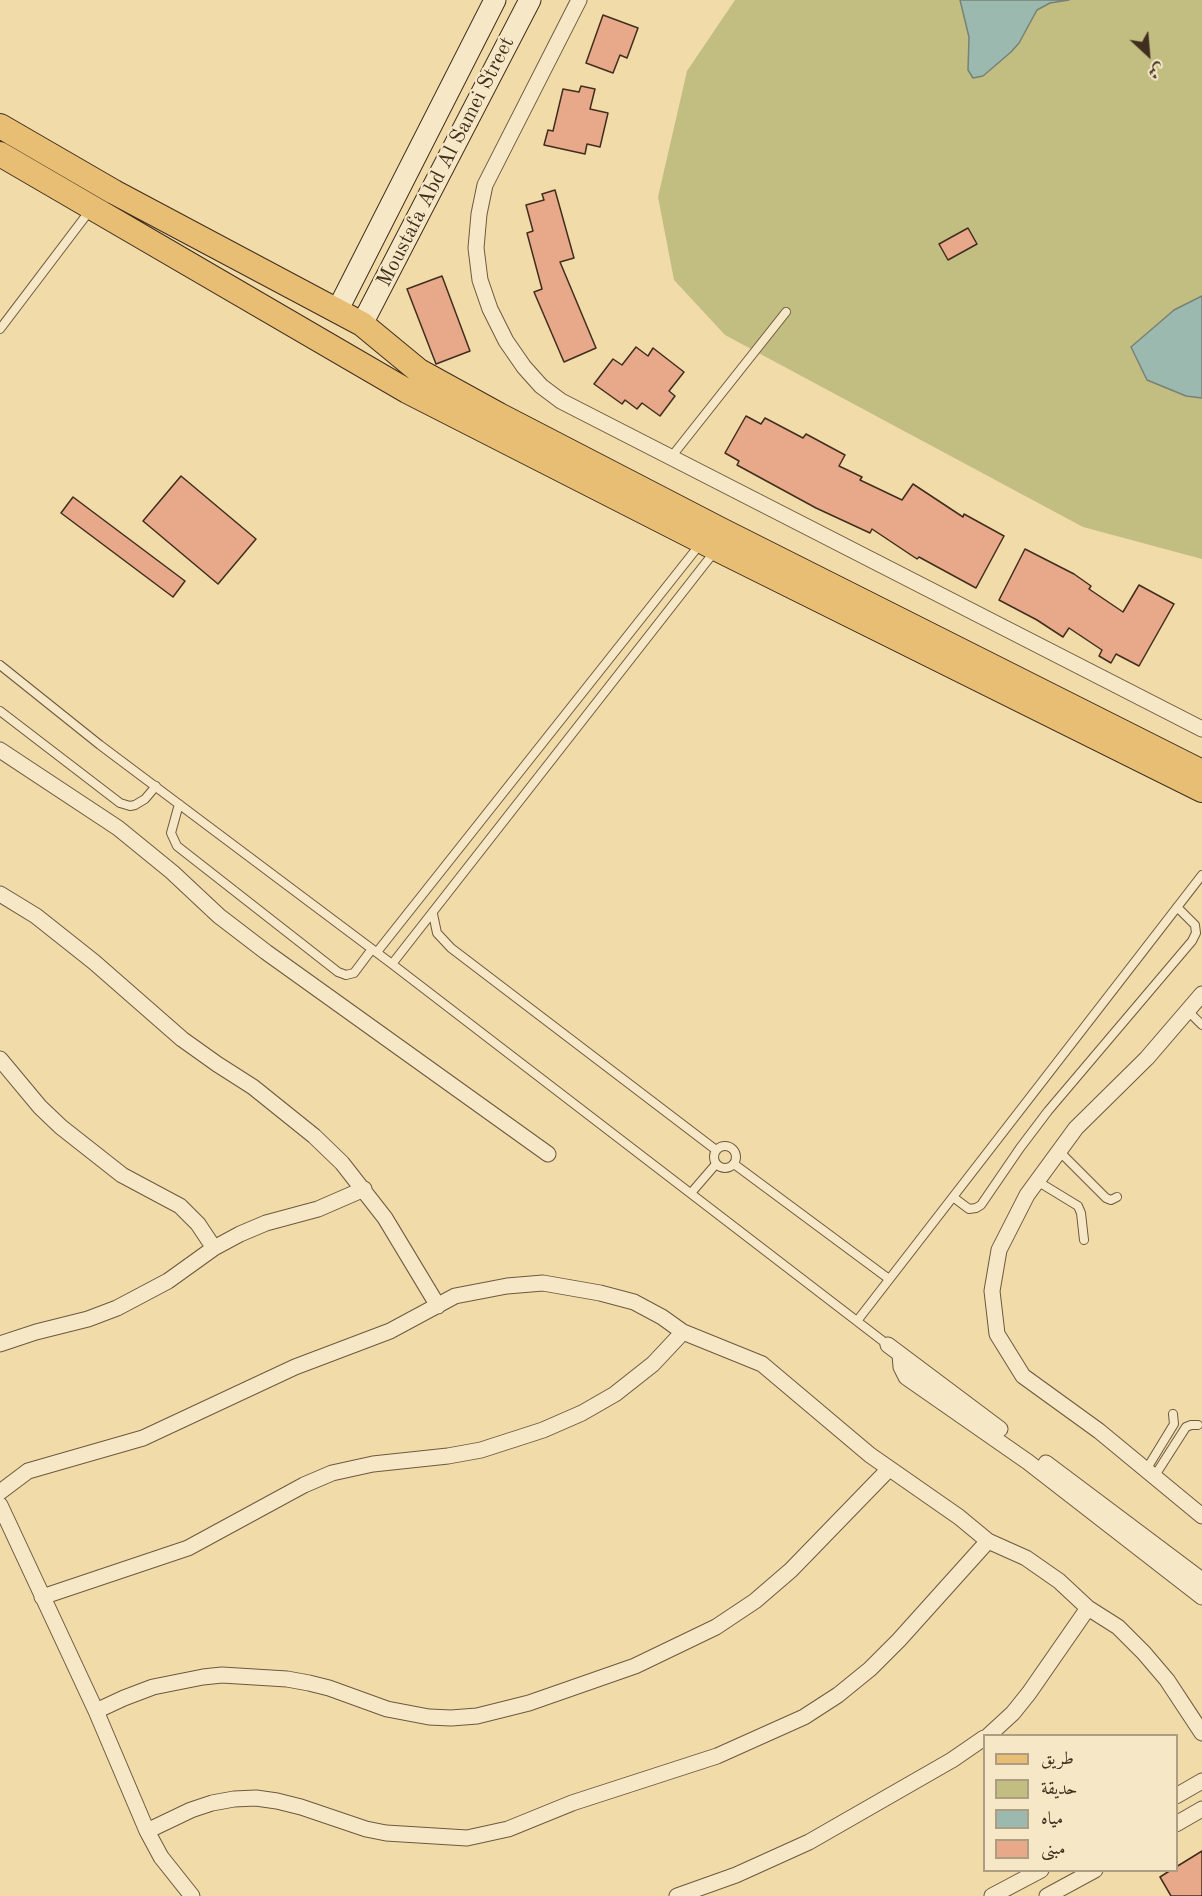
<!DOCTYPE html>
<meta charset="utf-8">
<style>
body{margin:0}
#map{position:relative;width:1202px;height:1896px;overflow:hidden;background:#f1dba8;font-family:"Old Standard TT",Amiri,serif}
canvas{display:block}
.legend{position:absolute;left:983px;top:1734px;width:195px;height:138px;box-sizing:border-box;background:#f6e8c6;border:2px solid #ad9e83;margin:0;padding:8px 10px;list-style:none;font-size:18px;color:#402e1e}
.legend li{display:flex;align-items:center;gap:12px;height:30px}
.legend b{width:30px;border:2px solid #ad9e83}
.north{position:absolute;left:1118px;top:24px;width:60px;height:60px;-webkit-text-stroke:4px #f6e8c6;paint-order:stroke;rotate:154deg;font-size:16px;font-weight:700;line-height:24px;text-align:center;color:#402e1e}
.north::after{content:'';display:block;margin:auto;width:21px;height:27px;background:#402e1e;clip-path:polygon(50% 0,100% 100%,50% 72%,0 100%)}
</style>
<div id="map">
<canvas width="1202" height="1896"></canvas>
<ul class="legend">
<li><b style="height:8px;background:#e8be74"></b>طريق</li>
<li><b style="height:16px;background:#c2be82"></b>حديقة</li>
<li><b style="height:16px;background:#9cb9b0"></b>مياه</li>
<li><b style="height:16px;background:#e8a98a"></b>مبنى</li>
</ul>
<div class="north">ش</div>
</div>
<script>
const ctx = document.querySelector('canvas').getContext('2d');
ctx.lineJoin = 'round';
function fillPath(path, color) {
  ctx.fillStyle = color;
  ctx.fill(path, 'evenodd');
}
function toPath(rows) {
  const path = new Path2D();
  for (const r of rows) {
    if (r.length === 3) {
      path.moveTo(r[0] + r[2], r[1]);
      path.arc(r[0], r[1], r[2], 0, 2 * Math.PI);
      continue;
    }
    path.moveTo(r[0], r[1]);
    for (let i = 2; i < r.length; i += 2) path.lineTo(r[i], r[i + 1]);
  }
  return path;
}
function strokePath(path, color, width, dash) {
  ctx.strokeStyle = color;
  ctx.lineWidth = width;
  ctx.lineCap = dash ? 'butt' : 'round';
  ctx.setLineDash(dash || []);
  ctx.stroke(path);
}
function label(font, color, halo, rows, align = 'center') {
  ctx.font = font + ' "Old Standard TT",serif';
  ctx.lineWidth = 4.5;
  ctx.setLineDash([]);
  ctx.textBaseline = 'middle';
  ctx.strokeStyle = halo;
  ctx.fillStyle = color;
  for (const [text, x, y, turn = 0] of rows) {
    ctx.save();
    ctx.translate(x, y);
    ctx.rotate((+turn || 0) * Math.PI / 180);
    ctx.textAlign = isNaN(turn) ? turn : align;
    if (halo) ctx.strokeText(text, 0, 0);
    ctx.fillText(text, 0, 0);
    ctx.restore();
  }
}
fillPath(toPath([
 [735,0,1202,0,1202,559,1083,527,725,335,674,280,658,197,687,71]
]), '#c2be82');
const water = toPath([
 [960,0,1069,0,1050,3,1037,10,1019,43,1011,52,983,76,973,78,968,70,969,37,960,0],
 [1202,296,1202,398,1186,396,1147,380,1131,347,1174,310,1202,296]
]);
fillPath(water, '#9cb9b0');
strokePath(water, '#778176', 1.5);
const building = toPath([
 [603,15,638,28,627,58,620,55,613,73,586,63,603,15],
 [581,86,595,89,590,109,608,113,600,147,587,144,585,154,544,145,548,130,553,131,563,89,579,92,581,86],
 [555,190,574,258,560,262,596,348,564,362,534,292,542,289,527,233,533,231,526,205,544,200,542,194,555,190],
 [968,228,977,244,948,260,939,244,968,228],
 [442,276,470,351,436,364,407,289,442,276],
 [636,347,648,356,653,348,684,372,669,391,675,396,660,416,642,403,637,409,625,400,622,404,594,384,613,359,622,365,636,347],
 [746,416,761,424,765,418,803,438,806,434,845,455,839,466,862,477,860,480,902,500,913,484,963,517,964,514,1004,536,976,588,919,557,917,559,872,529,870,533,816,508,737,465,739,461,725,453,746,416],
 [181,476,256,539,218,584,143,521,181,476],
 [73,497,185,581,173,597,61,513,73,497],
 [1025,549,1074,574,1091,586,1089,589,1123,612,1139,585,1174,604,1139,666,1116,654,1111,663,1099,656,1102,650,1069,628,1063,637,1037,620,999,600,1025,549],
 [1202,1851,1202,1896,1171,1896,1160,1877,1171,1870,1176,1870,1176,1867,1202,1851]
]);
fillPath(building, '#e8a98a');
strokePath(building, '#402e1e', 1.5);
const lane = toPath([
 [0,329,91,209],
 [672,456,786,312],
 [0,665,100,745,392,964,888,1345],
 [0,711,120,803,130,806,135,805,145,799,156,786],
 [179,804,171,833,177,846,338,972,346,975,354,973,372,949],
 [433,914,437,933,451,948,716,1150],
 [377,952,701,543],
 [392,964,715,551],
 [1188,1011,1202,1025],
 [725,1157,11],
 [1059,1151,1106,1198,1111,1200,1117,1197],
 [734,1164,889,1279],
 [1037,1181,1078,1206,1081,1213,1084,1240],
 [691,1193,716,1164],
 [953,1197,969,1209,976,1208,981,1205,1020,1148,1048,1111,1192,941,1196,933,1195,925,1177,907],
 [857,1321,1202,875],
 [1146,1470,1174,1424,1173,1414],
 [1154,1477,1186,1427,1191,1425,1198,1425]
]);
const street = toPath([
 [579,0,485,185,479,214,476,248,480,280,490,309,506,341,524,367,541,386,561,401,1202,729],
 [0,750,118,828,172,872,219,916,266,952,548,1154],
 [0,894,36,916,94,962,182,1039,217,1064,253,1087,314,1136,342,1163,385,1218,438,1306],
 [1202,994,1147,1058,1076,1128,1027,1195,999,1250,992,1291,997,1334,1023,1376,1099,1431,1202,1516],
 [0,1059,40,1107,61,1127,122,1175,180,1206,198,1224,214,1248],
 [0,1344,36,1332,88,1319,117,1308,168,1281,214,1248,240,1234,266,1223,318,1209,364,1189],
 [888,1345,1000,1429],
 [900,1354,901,1367,906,1377,1028,1462,1202,1597],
 [1046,1463,1202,1580],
 [0,1492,28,1471,143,1438,295,1367,390,1331,455,1296,507,1286,543,1283,600,1293,634,1302,662,1317,683,1332,762,1364,870,1455,959,1517,988,1541,1026,1558,1059,1581,1088,1608,1118,1627,1144,1653,1167,1680,1202,1733],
 [0,1505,96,1711,147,1831,161,1857,192,1896],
 [42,1597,188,1548,304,1485,332,1473,373,1464,448,1456,481,1450,543,1430,582,1413,615,1394,653,1364,683,1332],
 [96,1711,124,1698,153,1687,203,1677,222,1675,287,1679,309,1683,329,1688,387,1709,429,1717,451,1718,477,1716,529,1703,635,1666,716,1627,755,1601,791,1570,889,1469],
 [988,1736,1013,1713,1029,1693,1088,1608],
 [1176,1796,1202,1781],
 [1176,1824,1202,1809],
 [147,1831,191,1810,212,1803,234,1799,256,1798,277,1801,301,1807,366,1829,386,1833,467,1838,508,1829,572,1803,717,1756,804,1717,838,1695,870,1669,899,1640,988,1541],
 [677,1896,736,1875,809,1842,952,1760,984,1738],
 [992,1896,1041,1870],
 [1047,1896,1095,1870]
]);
const secondary = toPath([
 [337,311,495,0],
 [362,324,530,0]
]);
const primary = toPath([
 [0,126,114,192,362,324,419,371,499,415,721,530,1202,772],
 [0,154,407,391,717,549,1202,790]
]);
strokePath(lane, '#6c5940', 10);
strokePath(street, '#6c5940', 17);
strokePath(secondary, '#402e1e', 23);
strokePath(primary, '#402e1e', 26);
strokePath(lane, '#f6e8c6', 8);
strokePath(street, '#f6e8c6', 15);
strokePath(secondary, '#f6e8c6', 21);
strokePath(primary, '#e8be74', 24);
label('21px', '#402e1e', '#f6e8c6', [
 ["Moustafa Abd Al Samei Street",446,162,-63]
]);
</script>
